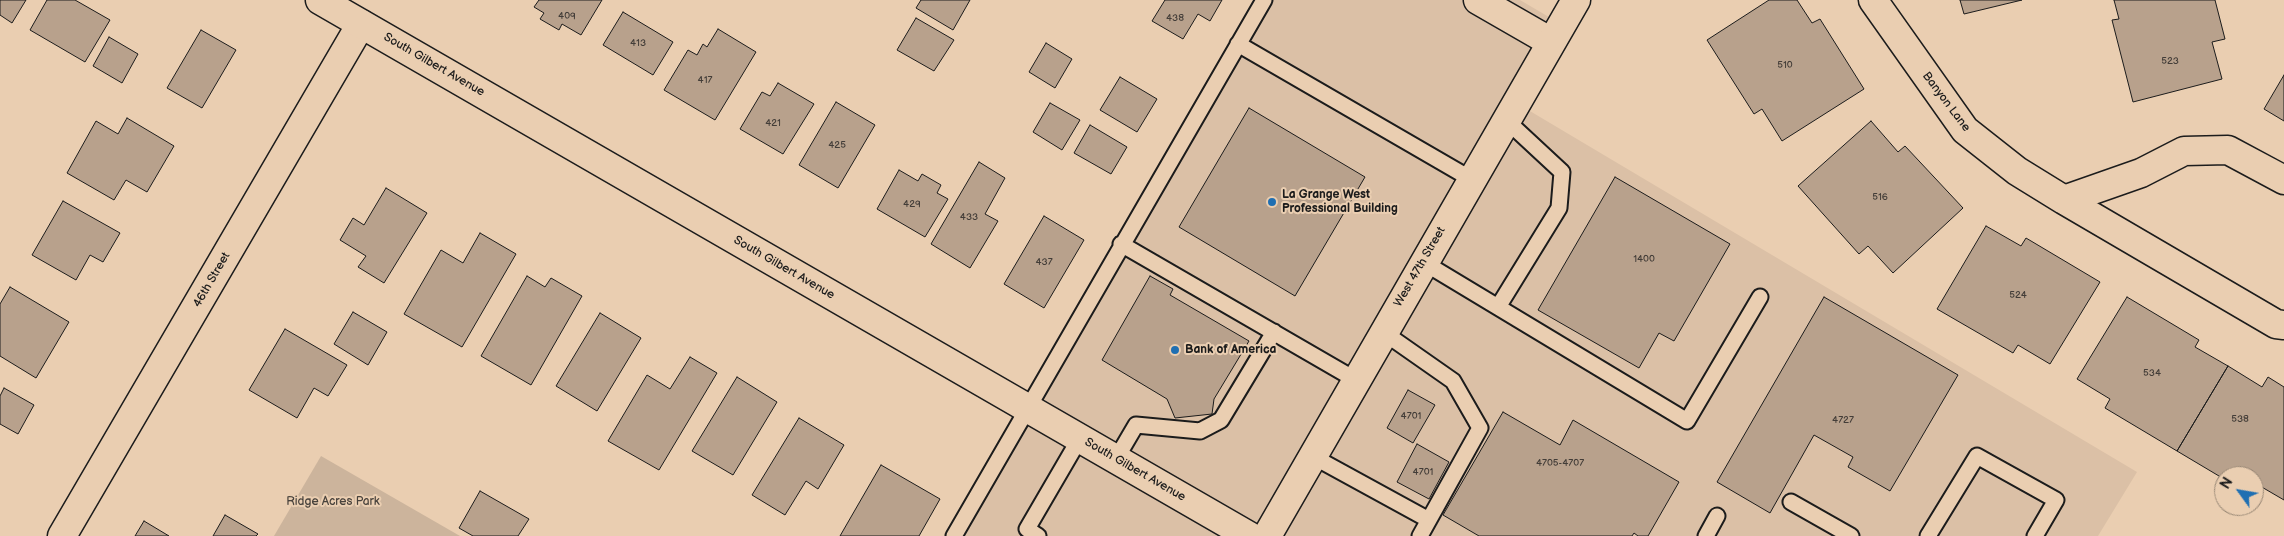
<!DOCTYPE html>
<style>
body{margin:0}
#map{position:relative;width:2284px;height:536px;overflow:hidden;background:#eaceb1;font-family:"Balsamiq Sans",sans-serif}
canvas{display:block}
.north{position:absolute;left:2214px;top:466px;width:50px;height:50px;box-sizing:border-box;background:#eaceb1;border:1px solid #988775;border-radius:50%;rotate:302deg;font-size:14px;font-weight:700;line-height:20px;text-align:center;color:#1c1c1c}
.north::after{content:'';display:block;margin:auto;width:18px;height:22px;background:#1f6fb2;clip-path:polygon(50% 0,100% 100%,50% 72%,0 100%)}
</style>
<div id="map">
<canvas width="2284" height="536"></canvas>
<div class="north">N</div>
</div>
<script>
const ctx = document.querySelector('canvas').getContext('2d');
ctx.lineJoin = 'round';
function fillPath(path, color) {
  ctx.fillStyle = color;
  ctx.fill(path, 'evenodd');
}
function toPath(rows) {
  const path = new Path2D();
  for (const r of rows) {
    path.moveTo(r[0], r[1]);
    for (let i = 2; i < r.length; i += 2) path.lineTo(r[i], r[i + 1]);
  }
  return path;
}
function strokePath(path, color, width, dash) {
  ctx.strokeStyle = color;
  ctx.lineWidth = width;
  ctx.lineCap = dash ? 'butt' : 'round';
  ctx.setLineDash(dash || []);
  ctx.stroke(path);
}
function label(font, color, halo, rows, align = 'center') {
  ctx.font = font + ' "Balsamiq Sans",sans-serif';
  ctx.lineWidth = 4;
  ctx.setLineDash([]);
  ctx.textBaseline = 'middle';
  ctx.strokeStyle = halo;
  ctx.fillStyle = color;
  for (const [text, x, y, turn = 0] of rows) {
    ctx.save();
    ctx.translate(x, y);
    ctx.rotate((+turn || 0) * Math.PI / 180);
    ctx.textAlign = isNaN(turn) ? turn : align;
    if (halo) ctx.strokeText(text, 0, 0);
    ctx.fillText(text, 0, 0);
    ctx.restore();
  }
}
fillPath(toPath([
 [1257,0,1520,0,1554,20,1508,98,2137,472,2098,536,945,536]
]), '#dbc0a6');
fillPath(toPath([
 [321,456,460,536,274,536]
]), '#ccb49c');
const building = toPath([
 [0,0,26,0,12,23,0,15,0,0],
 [47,0,75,0,110,20,85,62,30,30,47,0],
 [539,0,602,0,581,35,562,24,559,30,540,19,544,13,534,7,539,0],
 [921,0,970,0,953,30,916,8,921,0],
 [1165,0,1222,0,1210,21,1198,14,1183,39,1152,21,1165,0],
 [1769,0,1797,0,1812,23,1820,19,1864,89,1782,141,1762,109,1754,114,1707,40,1769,0],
 [1960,0,2022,0,1964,14,1960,0],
 [2114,0,2215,0,2225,39,2212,42,2222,79,2133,102,2112,20,2119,19,2114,0],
 [623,12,673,42,653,75,603,45,623,12],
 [916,18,954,40,934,71,897,50,916,18],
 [718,29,756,52,715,120,664,90,688,50,697,55,703,44,707,47,718,29],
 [201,30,236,50,202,108,167,88,201,30],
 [109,37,138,54,122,83,93,66,109,37],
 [1046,43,1072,59,1055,88,1029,72,1046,43],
 [2284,75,2284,121,2264,109,2284,75],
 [1120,77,1157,99,1137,132,1100,110,1120,77],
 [778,83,814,104,783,154,740,129,762,92,770,96,778,83],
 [836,102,875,125,838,188,799,165,836,102],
 [1050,103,1080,120,1062,150,1033,132,1050,103],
 [1249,108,1365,177,1295,296,1179,227,1249,108],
 [127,118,174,146,147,192,126,180,114,200,67,173,96,121,118,134,127,118],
 [1871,121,1898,152,1905,146,1963,208,1893,273,1868,246,1859,254,1798,186,1871,121],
 [1090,125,1127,147,1111,174,1074,153,1090,125],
 [979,162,1005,178,985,214,998,221,970,268,931,244,979,162],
 [899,170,918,181,922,174,941,185,937,193,948,199,925,237,877,209,899,170],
 [1615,177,1730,244,1674,341,1659,333,1639,368,1538,310,1615,177],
 [386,188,427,213,384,283,358,267,366,256,340,240,353,218,364,225,386,188],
 [63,201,120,233,103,262,90,255,76,280,32,255,63,201],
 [1044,216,1084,240,1044,308,1004,284,1044,216],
 [1986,226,2021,246,2026,238,2100,282,2050,364,2018,345,2013,353,1937,309,1986,226],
 [480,233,516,254,462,347,404,314,441,250,463,263,480,233],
 [527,276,545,287,551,278,582,296,531,385,481,356,527,276],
 [1150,276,1173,289,1170,295,1249,341,1214,399,1212,414,1175,418,1167,399,1102,360,1150,276],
 [10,287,69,322,36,378,0,356,0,304,10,287],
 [1824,297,1958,375,1890,491,1848,467,1853,457,1814,435,1770,513,1717,482,1824,297],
 [2127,297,2199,340,2195,347,2228,366,2177,451,2105,408,2110,399,2077,379,2127,297],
 [353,312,387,332,368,365,334,344,353,312],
 [600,313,641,338,597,411,556,386,600,313],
 [285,329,347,365,328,396,314,388,297,418,249,390,285,329],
 [690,357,717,373,659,470,608,441,647,375,670,389,690,357],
 [2228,366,2262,387,2268,377,2284,387,2284,500,2260,486,2254,496,2254,476,2224,476,2224,479,2177,451,2228,366],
 [737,377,777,402,733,475,692,451,737,377],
 [4,388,34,405,18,434,0,424,0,396,4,388],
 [1408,390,1435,405,1413,443,1387,428,1408,390],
 [1503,412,1560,445,1573,420,1679,482,1648,536,1638,536,1634,533,1632,536,1479,536,1443,515,1503,412],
 [799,418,844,445,818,489,806,481,785,515,752,495,799,418],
 [1417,444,1449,462,1429,499,1397,482,1417,444],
 [881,465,940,499,919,536,840,536,881,465],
 [480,491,529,519,518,536,473,536,459,528,480,491],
 [225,515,258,534,256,536,213,536,225,515],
 [144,521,169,536,135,536,144,521]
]);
fillPath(building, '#b8a18c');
strokePath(building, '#1c1c1c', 1);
const service = toPath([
 [1238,44,1471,179],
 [1121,244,1356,380],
 [1423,262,1687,421,1760,297],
 [1498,307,1559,208,1562,172,1506,120],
 [1383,332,1453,381,1480,428,1420,536],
 [1312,456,1429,520],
 [1116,459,1136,425,1200,431,1221,420,1274,332],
 [1791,502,1851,536],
 [954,536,1264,0],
 [1038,536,1027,529,1080,438],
 [1706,536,1717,516],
 [1928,536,1977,456,2056,500,2035,536]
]);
const minor = toPath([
 [1478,0,1551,42],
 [1873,0,1965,130,2017,171,2064,200,2276,324,2284,325],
 [2064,200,2141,173,2184,151,2228,150,2284,180],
 [62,536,361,24]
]);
const tertiary = toPath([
 [320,0,1249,536]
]);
const secondary = toPath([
 [1267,536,1576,0]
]);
strokePath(service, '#1c1c1c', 19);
strokePath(minor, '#1c1c1c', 31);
strokePath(tertiary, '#1c1c1c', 31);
strokePath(secondary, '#1c1c1c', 31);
strokePath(service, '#eaceb1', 15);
strokePath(minor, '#eaceb1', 28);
strokePath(tertiary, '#eaceb1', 28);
strokePath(secondary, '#eaceb1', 28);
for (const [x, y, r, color] of [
 [1272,202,5,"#1f6fb2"],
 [1175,350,5,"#1f6fb2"]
]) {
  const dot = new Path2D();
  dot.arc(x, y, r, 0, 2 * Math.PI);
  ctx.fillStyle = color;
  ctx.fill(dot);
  strokePath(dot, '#eaceb1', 2);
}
label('10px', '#433d38', null, [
 ["409",567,16],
 ["438",1175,18],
 ["413",638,43],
 ["523",2170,61],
 ["510",1785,65],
 ["417",705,80],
 ["421",773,123],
 ["425",837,145],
 ["516",1880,197],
 ["429",912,204],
 ["433",969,217],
 ["1400",1644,259],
 ["437",1044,262],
 ["524",2018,295],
 ["534",2152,373],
 ["4701",1411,416],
 ["538",2240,419],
 ["4727",1843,420],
 ["4705-4707",1560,463],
 ["4701",1423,472]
]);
label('12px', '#1c1c1c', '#eaceb1', [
 ["South Gilbert Avenue",434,65,30],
 ["Banyon Lane",1946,102,53],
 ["West 47th Street",1420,267,-60],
 ["South Gilbert Avenue",784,268,30],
 ["46th Street",212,280,-60],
 ["South Gilbert Avenue",1135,470,30]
]);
label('bold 12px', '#1c1c1c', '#eaceb1', [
 ["La Grange West",1282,195],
 ["Professional Building",1282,209],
 ["Bank of America",1185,350]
], 'left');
label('12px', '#48423c', '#eaceb1', [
 ["Ridge Acres Park",333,502]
]);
</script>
